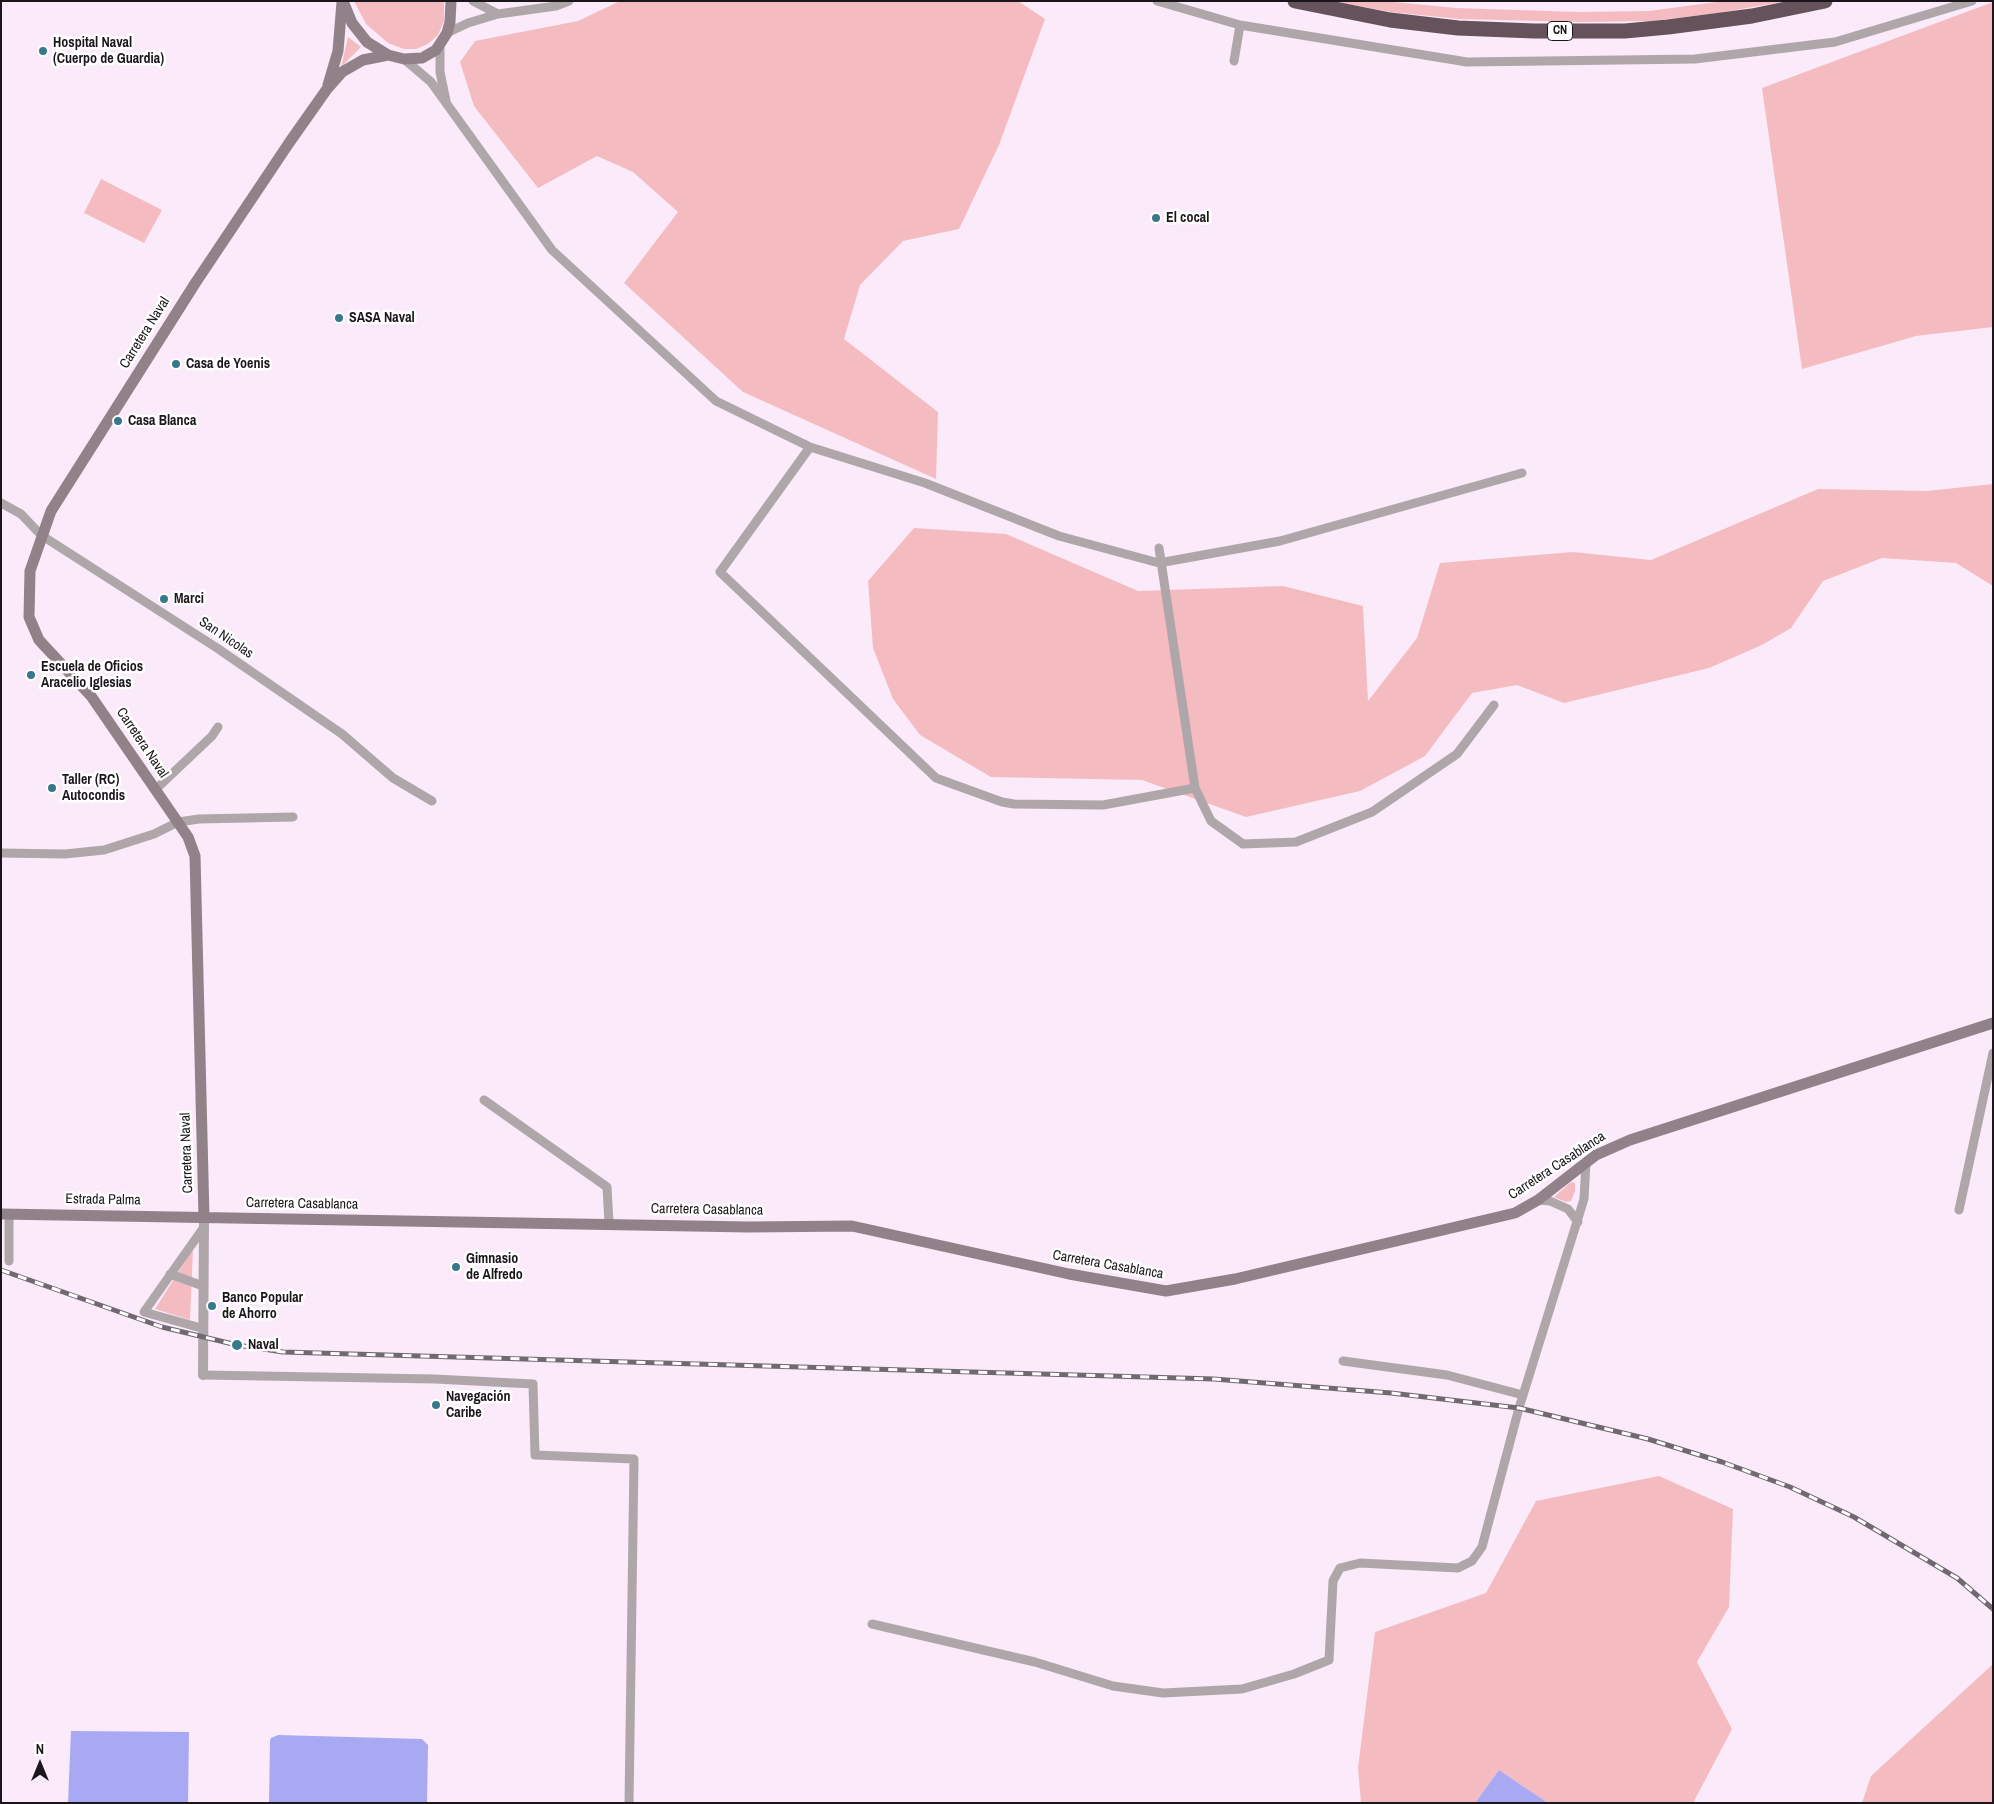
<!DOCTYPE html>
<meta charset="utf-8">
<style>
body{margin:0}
#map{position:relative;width:1994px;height:1804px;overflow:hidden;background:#fbeafa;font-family:"Archivo Narrow",sans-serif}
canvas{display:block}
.frame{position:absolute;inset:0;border:2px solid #1b161b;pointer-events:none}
.north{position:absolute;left:15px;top:1739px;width:50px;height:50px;-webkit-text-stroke:4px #fff;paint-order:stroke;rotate:0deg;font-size:14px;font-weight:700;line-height:20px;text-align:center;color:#1b161b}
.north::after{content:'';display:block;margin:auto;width:18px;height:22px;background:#1b161b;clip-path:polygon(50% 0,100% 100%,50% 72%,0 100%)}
</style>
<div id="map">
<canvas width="1994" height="1804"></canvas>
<div class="frame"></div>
<div class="north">N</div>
</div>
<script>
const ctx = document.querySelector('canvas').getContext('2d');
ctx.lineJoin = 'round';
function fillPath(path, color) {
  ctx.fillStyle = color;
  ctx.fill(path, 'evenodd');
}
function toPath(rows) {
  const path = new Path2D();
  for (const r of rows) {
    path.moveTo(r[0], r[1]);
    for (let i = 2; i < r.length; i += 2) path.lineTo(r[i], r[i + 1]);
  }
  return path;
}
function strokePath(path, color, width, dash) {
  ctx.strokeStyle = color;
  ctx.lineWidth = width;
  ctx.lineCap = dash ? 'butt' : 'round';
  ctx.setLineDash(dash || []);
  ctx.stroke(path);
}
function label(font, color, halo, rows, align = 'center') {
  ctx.font = font + ' "Archivo Narrow",sans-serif';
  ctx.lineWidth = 5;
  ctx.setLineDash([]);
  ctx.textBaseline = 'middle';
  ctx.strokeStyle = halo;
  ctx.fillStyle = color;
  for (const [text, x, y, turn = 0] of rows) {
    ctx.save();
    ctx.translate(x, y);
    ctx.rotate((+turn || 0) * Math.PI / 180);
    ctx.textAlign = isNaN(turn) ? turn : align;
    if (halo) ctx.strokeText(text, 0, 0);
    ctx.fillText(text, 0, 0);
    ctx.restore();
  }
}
fillPath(toPath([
 [354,1,444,1,444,21,438,35,428,44,416,49,404,49,388,43,366,24],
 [620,1,1018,1,1045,19,999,145,959,229,903,241,860,285,844,339,938,412,936,479,743,392,624,283,678,212,633,172,597,156,538,188,474,106,460,62,475,41,578,21],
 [1332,1,1384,1,1456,8,1578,12,1649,11,1724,1,1788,1,1718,13,1652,21,1581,22,1459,19,1390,12],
 [1993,2,1993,327,1916,336,1802,369,1762,88],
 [348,37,361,47,341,67],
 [101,179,162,210,144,243,84,213],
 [1993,484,1993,586,1956,563,1882,558,1823,581,1791,628,1762,645,1709,668,1564,703,1517,685,1472,693,1425,756,1360,791,1246,817,1142,780,991,777,920,735,893,699,873,648,868,581,914,528,1006,534,1138,591,1283,586,1363,606,1368,701,1417,638,1440,563,1573,552,1651,560,1818,489,1927,491],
 [1571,1182,1575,1183,1575,1191,1571,1201,1566,1202,1554,1197],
 [193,1249,190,1320,155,1309],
 [1659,1476,1733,1509,1729,1607,1697,1662,1732,1729,1693,1803,1548,1803,1499,1770,1475,1803,1361,1803,1358,1768,1375,1632,1486,1593,1536,1501],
 [1993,1664,1993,1803,1862,1803,1871,1776]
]), '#f4bcc1');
fillPath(toPath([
 [71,1731,189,1732,188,1803,68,1803],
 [278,1735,422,1739,428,1745,427,1803,269,1803,270,1741,271,1738],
 [1499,1770,1548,1803,1475,1803]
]), '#a9a9f3');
strokePath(toPath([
 [473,1,498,14],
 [1157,1,1240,25,1467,62,1695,59,1835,42,1972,1],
 [447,33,468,23,498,14,556,6,569,1],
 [440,44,440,72,446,101],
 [404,59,431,82,552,250,716,401,810,447,925,483,1059,536,1159,563,1280,541,1522,473],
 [1234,61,1240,25],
 [810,447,720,572,936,778,1002,802,1014,804,1103,805,1195,788],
 [1,503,21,514,41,535,217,648,342,734,393,778,432,801],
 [1159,548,1195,788,1211,821,1243,844,1296,842,1372,812,1457,754,1494,705],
 [155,790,212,736,218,727],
 [1,853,65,854,104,850,154,834,178,822,199,819,293,817],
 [484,1100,607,1187,609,1223],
 [1538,1200,1550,1201,1568,1209,1578,1222],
 [1959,1210,1993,1053],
 [9,1214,9,1261],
 [170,1274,203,1286],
 [201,1328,144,1312,204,1227],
 [1343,1361,1447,1375,1523,1395],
 [203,1375,435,1379,533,1384,535,1455,634,1459,629,1803],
 [872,1624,1035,1662,1113,1686,1163,1693,1242,1689,1294,1674,1329,1660,1333,1581,1340,1568,1360,1563,1458,1568,1472,1561,1482,1547,1519,1408,1584,1199,1586,1162]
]), '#afa6aa', 9);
strokePath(toPath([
 [203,1375,204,1217]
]), '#afa6aa', 10);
strokePath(toPath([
 [343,1,352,23,367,42,388,55,404,59,422,58,436,50,447,33,450,22,451,1],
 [328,85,338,51,342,2],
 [1,1214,749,1227,852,1226,1069,1274,1166,1291,1235,1279,1515,1213,1538,1200,1596,1155,1630,1140,1993,1023],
 [204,1217,195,856,188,837,91,696,39,640,29,617,30,571,51,511,196,282,289,143,327,89,342,72,363,60,388,55]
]), '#908288', 11);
strokePath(toPath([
 [1295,1,1390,20,1458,28,1534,31,1625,31,1668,27,1752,16,1825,1]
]), '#65525b', 15);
const rail = toPath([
 [1,1270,162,1327,237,1345,283,1352,1214,1379,1391,1393,1519,1408,1648,1439,1722,1462,1790,1487,1854,1517,1957,1578,1993,1609]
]);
strokePath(rail, '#726872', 5);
strokePath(rail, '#fff', 3, [9]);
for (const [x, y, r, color] of [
 [43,51,5,"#37798a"],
 [1156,218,5,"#37798a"],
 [339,318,5,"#37798a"],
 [176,364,5,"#37798a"],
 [118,421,5,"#37798a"],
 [164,599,5,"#37798a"],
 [31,675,5,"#37798a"],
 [52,788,5,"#37798a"],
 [456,1267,5,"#37798a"],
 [212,1306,5,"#37798a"],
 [237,1345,6,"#37798a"],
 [436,1405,5,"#37798a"]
]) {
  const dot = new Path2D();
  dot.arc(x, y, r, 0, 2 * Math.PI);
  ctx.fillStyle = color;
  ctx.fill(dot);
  strokePath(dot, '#fff', 2);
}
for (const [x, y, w] of [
 [1560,31,25]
]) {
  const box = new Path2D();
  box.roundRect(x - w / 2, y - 9.5, w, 19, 4);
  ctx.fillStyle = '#fff';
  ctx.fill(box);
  strokePath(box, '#1b161b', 1);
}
label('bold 12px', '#1b161b', null, [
 ["CN",1560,31]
]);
label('bold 14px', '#1b161b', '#fff', [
 ["Hospital Naval",53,43],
 ["(Cuerpo de Guardia)",53,59],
 ["El cocal",1166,218],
 ["SASA Naval",349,318],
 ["Casa de Yoenis",186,364],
 ["Casa Blanca",128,421],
 ["Marci",174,599],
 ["Escuela de Oficios",41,667],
 ["Aracelio Iglesias",41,683],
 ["Taller (RC)",62,780],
 ["Autocondis",62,796],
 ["Gimnasio",466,1259],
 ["de Alfredo",466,1275],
 ["Banco Popular",222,1298],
 ["de Ahorro",222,1314],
 ["Naval",248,1345],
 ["Navegación",446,1397],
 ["Caribe",446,1413]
], 'left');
label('14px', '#1b161b', '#fff', [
 ["Carretera Naval",145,333,-58],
 ["San Nicolas",226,638,34],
 ["Carretera Naval",142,743,56],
 ["Carretera Naval",187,1153,-92],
 ["Carretera Casablanca",1557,1166,-33],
 ["Estrada Palma",103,1200,1],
 ["Carretera Casablanca",302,1204,1],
 ["Carretera Casablanca",707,1210,1],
 ["Carretera Casablanca",1108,1265,10]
]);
</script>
